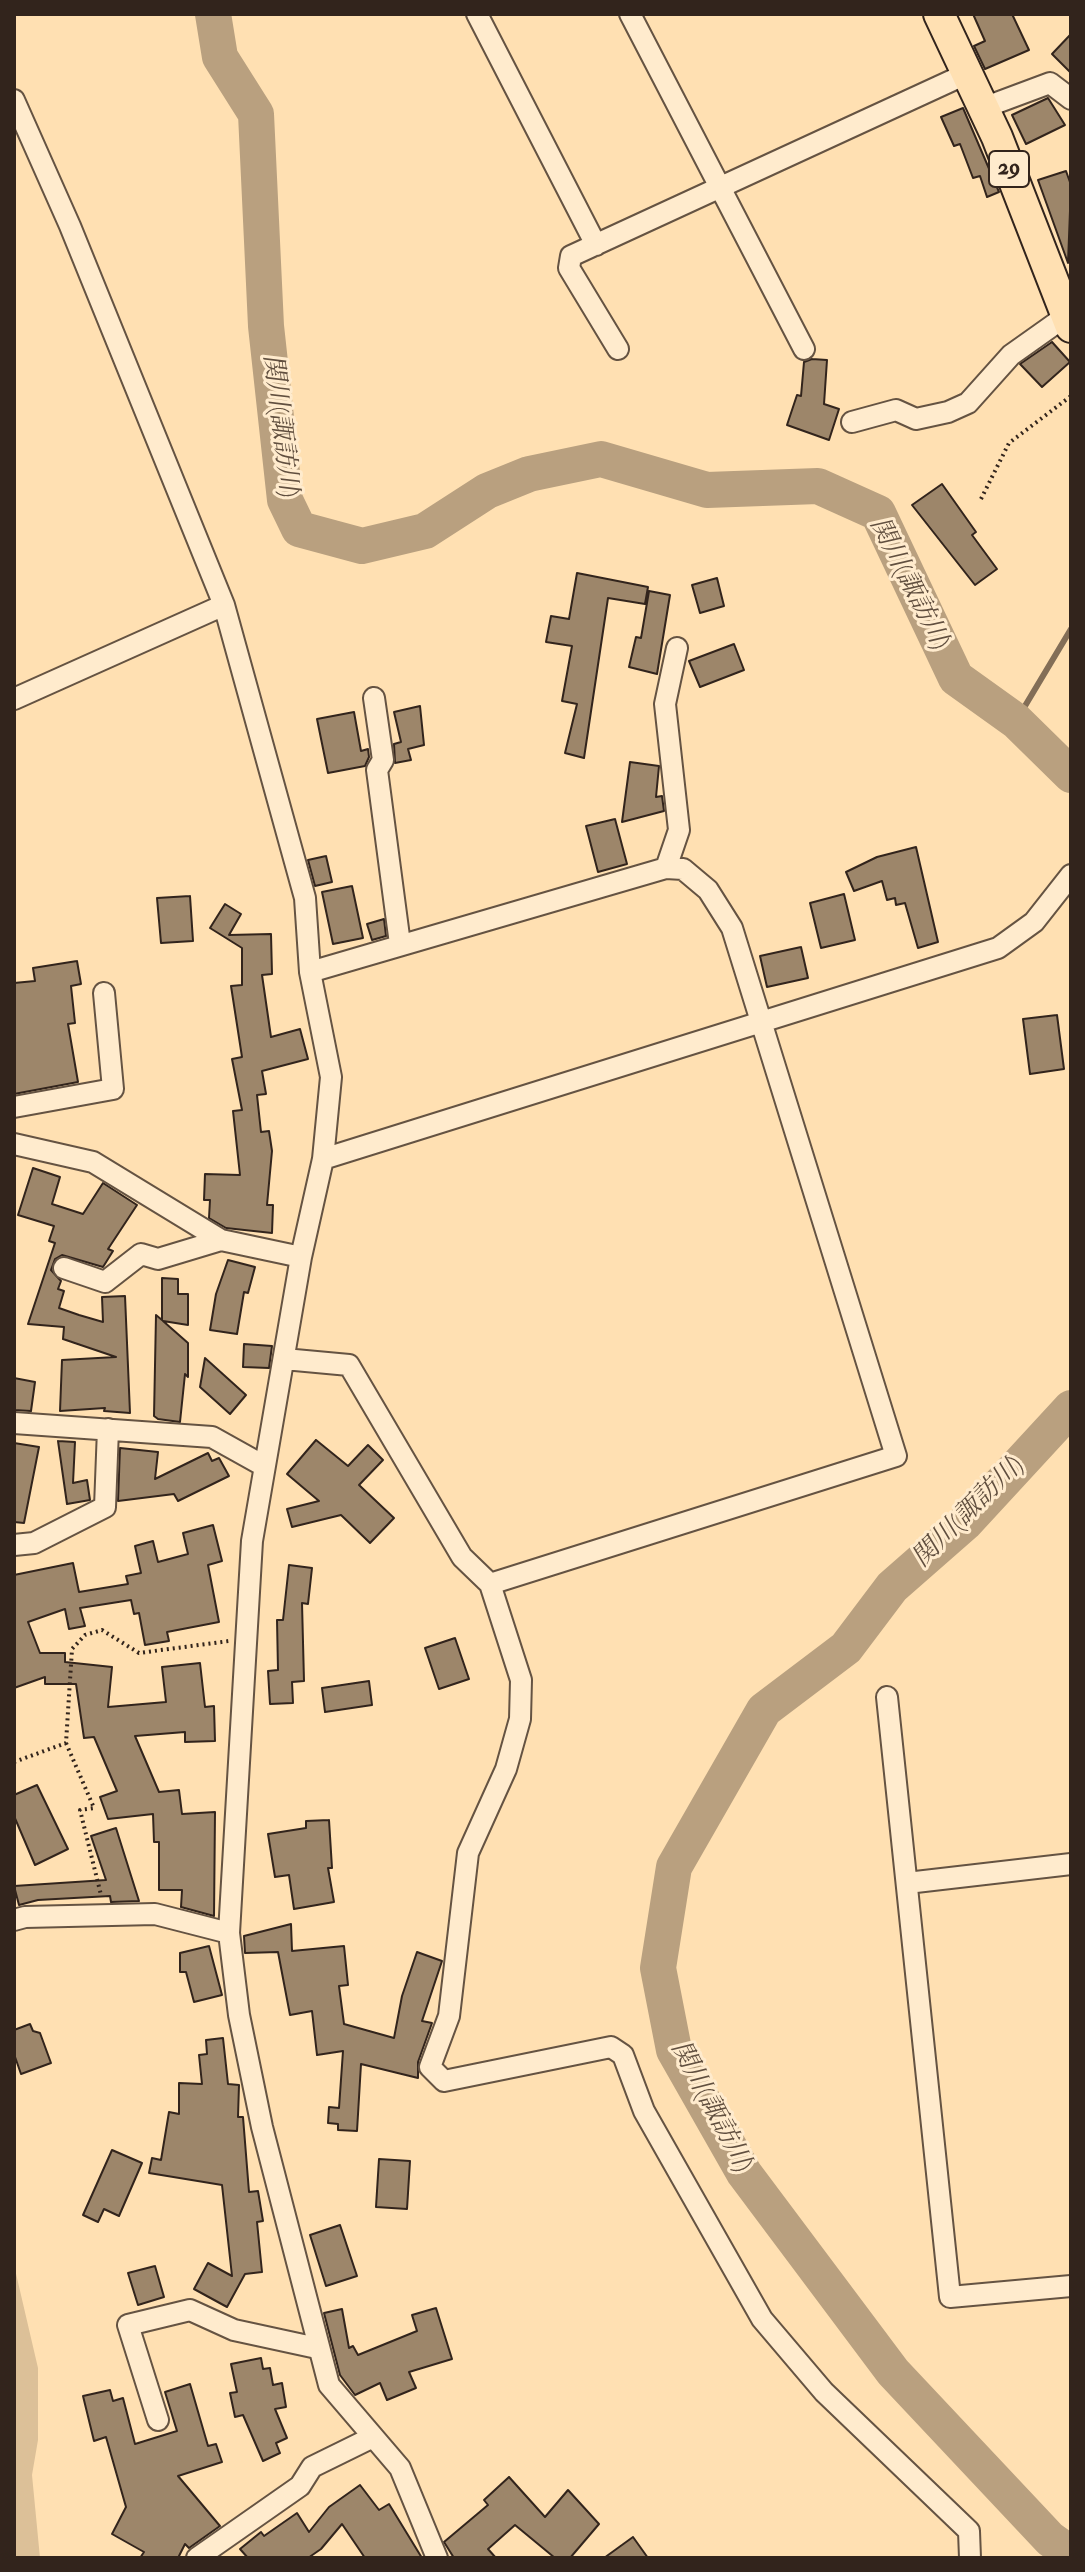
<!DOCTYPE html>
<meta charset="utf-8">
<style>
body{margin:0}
#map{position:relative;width:1085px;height:2572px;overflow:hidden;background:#ffe0b2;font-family:"IM FELL Double Pica",serif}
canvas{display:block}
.frame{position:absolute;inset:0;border:16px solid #32241c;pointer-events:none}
</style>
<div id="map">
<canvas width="1085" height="2572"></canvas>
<div class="frame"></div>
</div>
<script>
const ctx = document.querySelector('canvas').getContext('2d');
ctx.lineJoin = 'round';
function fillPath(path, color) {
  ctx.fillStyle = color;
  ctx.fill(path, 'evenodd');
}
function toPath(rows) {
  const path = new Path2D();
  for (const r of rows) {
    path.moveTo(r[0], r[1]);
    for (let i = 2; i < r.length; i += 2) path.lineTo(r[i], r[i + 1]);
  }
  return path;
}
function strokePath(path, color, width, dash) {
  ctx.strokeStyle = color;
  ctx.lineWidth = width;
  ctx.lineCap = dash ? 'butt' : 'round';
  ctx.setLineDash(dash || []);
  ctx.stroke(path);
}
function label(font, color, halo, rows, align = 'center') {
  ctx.font = font + ' "IM FELL Double Pica","Noto Serif JP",serif';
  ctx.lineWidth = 6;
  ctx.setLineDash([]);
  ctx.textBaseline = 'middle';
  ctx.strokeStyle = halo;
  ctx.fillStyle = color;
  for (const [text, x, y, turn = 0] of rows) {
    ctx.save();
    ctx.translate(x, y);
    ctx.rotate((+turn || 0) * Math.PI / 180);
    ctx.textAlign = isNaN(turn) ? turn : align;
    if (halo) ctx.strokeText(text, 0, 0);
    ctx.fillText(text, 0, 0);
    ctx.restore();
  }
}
fillPath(toPath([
 [14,2265,38,2368,38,2440,32,2475,40,2558,14,2558]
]), '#dcc098');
strokePath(toPath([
 [1016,721,1071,629]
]), '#836e57', 6);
strokePath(toPath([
 [213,14,220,57,256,114,266,326,285,500,299,529,362,546,425,531,487,491,529,474,601,459,707,490,818,486,878,513,956,678,1016,721,1071,775],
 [1071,1408,965,1523,892,1587,846,1648,764,1710,674,1867,658,1968,674,2050,744,2173,893,2372,1050,2539,1071,2554]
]), '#b9a07f', 36);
const building = toPath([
 [973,14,1012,14,1029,50,985,69,974,46,985,41,973,14],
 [1071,34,1071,73,1052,54,1071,34],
 [1048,98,1065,125,1026,144,1012,115,1048,98],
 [963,108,999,192,987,197,980,176,973,178,960,144,954,146,941,117,963,108],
 [1066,171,1071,185,1068,263,1038,180,1066,171],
 [1052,342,1070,362,1042,387,1020,364,1052,342],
 [812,359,827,360,824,404,839,409,829,440,787,425,797,395,801,396,804,362,812,359],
 [942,484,976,532,972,535,997,569,975,585,912,505,942,484],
 [577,573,648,587,645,604,608,598,584,758,565,753,577,704,562,701,572,646,546,642,551,616,569,619,577,573],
 [717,578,724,606,700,613,692,585,717,578],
 [649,591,670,595,657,674,629,667,636,637,641,638,649,591],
 [734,644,744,670,700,687,689,661,734,644],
 [420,706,424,745,408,749,411,760,395,763,394,744,401,742,394,712,420,706],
 [354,712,361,751,368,749,369,757,365,766,328,773,317,719,354,712],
 [630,762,659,766,656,797,662,796,664,811,622,822,630,762],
 [615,819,627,864,598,872,586,826,615,819],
 [916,847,938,942,918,948,905,903,896,905,895,898,887,900,882,881,854,891,846,872,877,857,916,847],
 [326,856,332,882,315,886,308,860,326,856],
 [352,886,363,938,333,944,322,892,352,886],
 [844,894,855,940,821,948,810,903,844,894],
 [190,896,193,941,161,943,157,898,190,896],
 [225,904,241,914,229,935,271,934,272,974,262,975,271,1037,300,1029,308,1059,262,1071,266,1094,257,1095,261,1132,269,1131,272,1151,267,1205,273,1205,272,1233,226,1228,209,1218,210,1200,204,1200,205,1174,240,1175,233,1111,242,1110,232,1059,242,1057,231,986,242,985,242,948,210,928,225,904],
 [384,919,386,936,372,940,367,924,384,919],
 [801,947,808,978,767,987,760,956,801,947],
 [77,961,81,984,71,986,75,1023,68,1024,78,1082,14,1094,14,983,35,981,33,968,77,961],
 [1057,1015,1064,1069,1030,1074,1023,1019,1057,1015],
 [33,1168,60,1177,52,1204,83,1214,103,1183,137,1205,108,1249,113,1251,103,1267,62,1255,55,1259,51,1270,61,1281,58,1289,64,1291,59,1308,79,1315,103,1322,102,1297,125,1296,130,1413,104,1411,105,1408,60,1411,62,1360,116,1357,63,1339,64,1327,28,1324,55,1243,49,1241,54,1226,18,1215,33,1168],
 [228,1260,255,1267,248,1293,244,1292,237,1334,210,1330,216,1294,228,1260],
 [162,1278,178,1279,178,1294,188,1294,188,1325,163,1321,188,1343,188,1377,185,1374,180,1422,158,1419,154,1416,156,1315,162,1320,162,1278],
 [244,1344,272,1346,269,1368,243,1367,244,1344],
 [205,1358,246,1395,230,1414,200,1387,205,1358],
 [14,1378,35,1382,31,1411,14,1410,14,1378],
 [316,1440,348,1466,368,1445,383,1460,359,1485,394,1518,370,1543,341,1515,292,1527,287,1509,319,1501,287,1474,316,1440],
 [58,1441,75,1442,73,1483,87,1480,90,1500,67,1504,58,1441],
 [14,1443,39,1447,24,1523,14,1522,14,1443],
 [120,1448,158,1452,155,1479,208,1453,212,1461,219,1458,229,1476,178,1501,174,1494,118,1501,120,1448],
 [213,1525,222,1561,208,1565,219,1622,167,1632,169,1641,145,1645,139,1613,134,1614,131,1600,80,1608,85,1626,69,1629,65,1609,28,1622,40,1653,65,1653,65,1662,112,1667,108,1707,166,1702,162,1667,200,1663,205,1707,214,1706,215,1741,185,1742,185,1732,135,1736,159,1792,179,1790,182,1814,215,1812,214,1916,181,1907,182,1890,159,1890,159,1842,154,1842,153,1814,108,1819,100,1797,117,1791,94,1737,84,1738,76,1684,45,1684,45,1677,14,1688,14,1575,73,1563,79,1592,128,1584,126,1576,141,1573,135,1546,153,1541,158,1562,188,1554,183,1533,213,1525],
 [289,1565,312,1568,308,1604,302,1603,304,1681,292,1682,293,1703,270,1704,268,1671,278,1670,277,1620,283,1620,289,1565],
 [455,1638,469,1679,439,1689,425,1648,455,1638],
 [369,1681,372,1705,325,1712,322,1688,369,1681],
 [37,1785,68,1849,35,1865,14,1816,14,1795,37,1785],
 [329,1820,332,1868,328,1868,334,1902,294,1909,289,1875,275,1877,268,1834,306,1828,306,1821,329,1820],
 [116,1828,139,1901,111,1902,110,1896,38,1900,19,1905,14,1886,106,1880,91,1836,116,1828],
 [291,1924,292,1951,344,1946,348,1985,339,1986,344,2024,394,2038,402,1996,417,1952,442,1961,422,2021,432,2023,418,2062,418,2078,361,2064,357,2131,338,2130,338,2124,328,2123,329,2107,339,2108,343,2051,317,2055,312,2011,290,2015,278,1952,245,1953,244,1936,291,1924],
 [209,1946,222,1995,194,2002,186,1972,180,1972,180,1953,209,1946],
 [30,2024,33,2031,40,2033,51,2063,21,2074,14,2054,14,2030,30,2024],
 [223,2038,228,2084,239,2085,238,2117,243,2117,249,2192,258,2191,263,2221,257,2222,262,2272,245,2274,227,2307,194,2289,208,2263,232,2276,222,2185,149,2173,152,2158,161,2160,169,2112,179,2114,179,2083,202,2084,199,2055,207,2054,206,2040,223,2038],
 [112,2150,142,2163,119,2216,104,2209,98,2222,83,2215,112,2150],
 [379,2159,410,2161,407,2209,376,2207,379,2159],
 [340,2225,357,2276,326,2286,310,2235,340,2225],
 [155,2266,164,2297,138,2305,128,2273,155,2266],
 [436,2308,452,2359,409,2372,416,2388,387,2400,380,2383,355,2395,340,2375,324,2313,342,2309,349,2348,353,2346,358,2355,417,2331,412,2315,436,2308],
 [261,2358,263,2369,270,2368,273,2385,282,2383,286,2407,275,2409,287,2438,276,2443,280,2453,263,2461,243,2415,235,2417,230,2393,237,2392,231,2364,261,2358],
 [190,2384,208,2446,216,2444,222,2462,178,2476,220,2526,189,2548,185,2544,178,2558,140,2558,144,2552,112,2534,126,2507,106,2437,94,2441,83,2396,110,2390,113,2401,123,2398,135,2444,177,2431,165,2392,190,2384],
 [509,2477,545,2517,568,2490,599,2524,570,2558,555,2558,515,2525,488,2549,496,2558,454,2558,444,2542,488,2505,484,2500,509,2477],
 [360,2485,379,2510,389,2504,422,2558,365,2558,342,2524,321,2549,308,2558,248,2558,240,2549,261,2532,264,2536,297,2513,309,2532,329,2507,360,2485],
 [633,2537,648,2558,604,2558,633,2537]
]);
fillPath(building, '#9d866a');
strokePath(building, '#32241c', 2);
const street = toPath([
 [477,14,596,245],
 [630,14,804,349],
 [14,100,70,226,224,605,305,898,310,972,331,1077,323,1159,301,1257,252,1541,229,1933,239,2015,262,2127,329,2385,400,2468,437,2558],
 [983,108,1050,83,1071,99],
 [618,349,569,268,571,256,966,74],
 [852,422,896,410,916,419,948,412,968,403,1011,355,1066,316],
 [374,698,383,760,377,770,400,944],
 [14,699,224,605],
 [666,868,679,830,665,704,677,648],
 [310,972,666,868,683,869,708,890,732,928,896,1456,490,1584],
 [14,1107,113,1089,104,993],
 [14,1144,93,1162,221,1240,301,1257],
 [323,1159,998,948,1034,922,1071,875],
 [64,1268,105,1282,141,1254,158,1259,221,1240],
 [284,1359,349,1365,462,1557,490,1584,521,1680,520,1719,506,1769,468,1853,449,2016,430,2067,444,2081,611,2047,623,2055,644,2111,762,2319,824,2392,969,2531,970,2558],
 [14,1423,212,1437,264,1466],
 [14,1545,34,1543,105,1507,108,1429],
 [887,1697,950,2297,1071,2286],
 [907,1883,1071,1864],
 [14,1920,25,1917,155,1914,229,1933],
 [158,2420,128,2325,190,2310,234,2330,317,2348],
 [197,2558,300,2486,312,2467,371,2438]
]);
const primary = toPath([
 [939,14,997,137,1071,327]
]);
strokePath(street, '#655342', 24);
strokePath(primary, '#32241c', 34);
strokePath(toPath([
 [981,499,1009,443,1071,396],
 [66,1743,94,1808,80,1810,101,1895],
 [14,1762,66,1743,72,1649,85,1635,102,1630,139,1653,229,1641]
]), '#32241c', 4, [2, 4]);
strokePath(street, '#ffebcd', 20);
strokePath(primary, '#ffe0b2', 30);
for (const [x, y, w] of [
 [1009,169,40]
]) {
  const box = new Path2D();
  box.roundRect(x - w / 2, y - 18, w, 36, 6);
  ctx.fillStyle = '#ffebcd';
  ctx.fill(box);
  strokePath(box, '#32241c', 2);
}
label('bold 22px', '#32241c', null, [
 ["29",1009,169]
]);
label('italic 26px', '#614f3f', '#ffebcd', [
 ["関川(諏訪川)",279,426,83],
 ["関川(諏訪川)",908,584,63],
 ["関川(諏訪川)",969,1513,-45],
 ["関川(諏訪川)",710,2107,62]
]);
</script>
